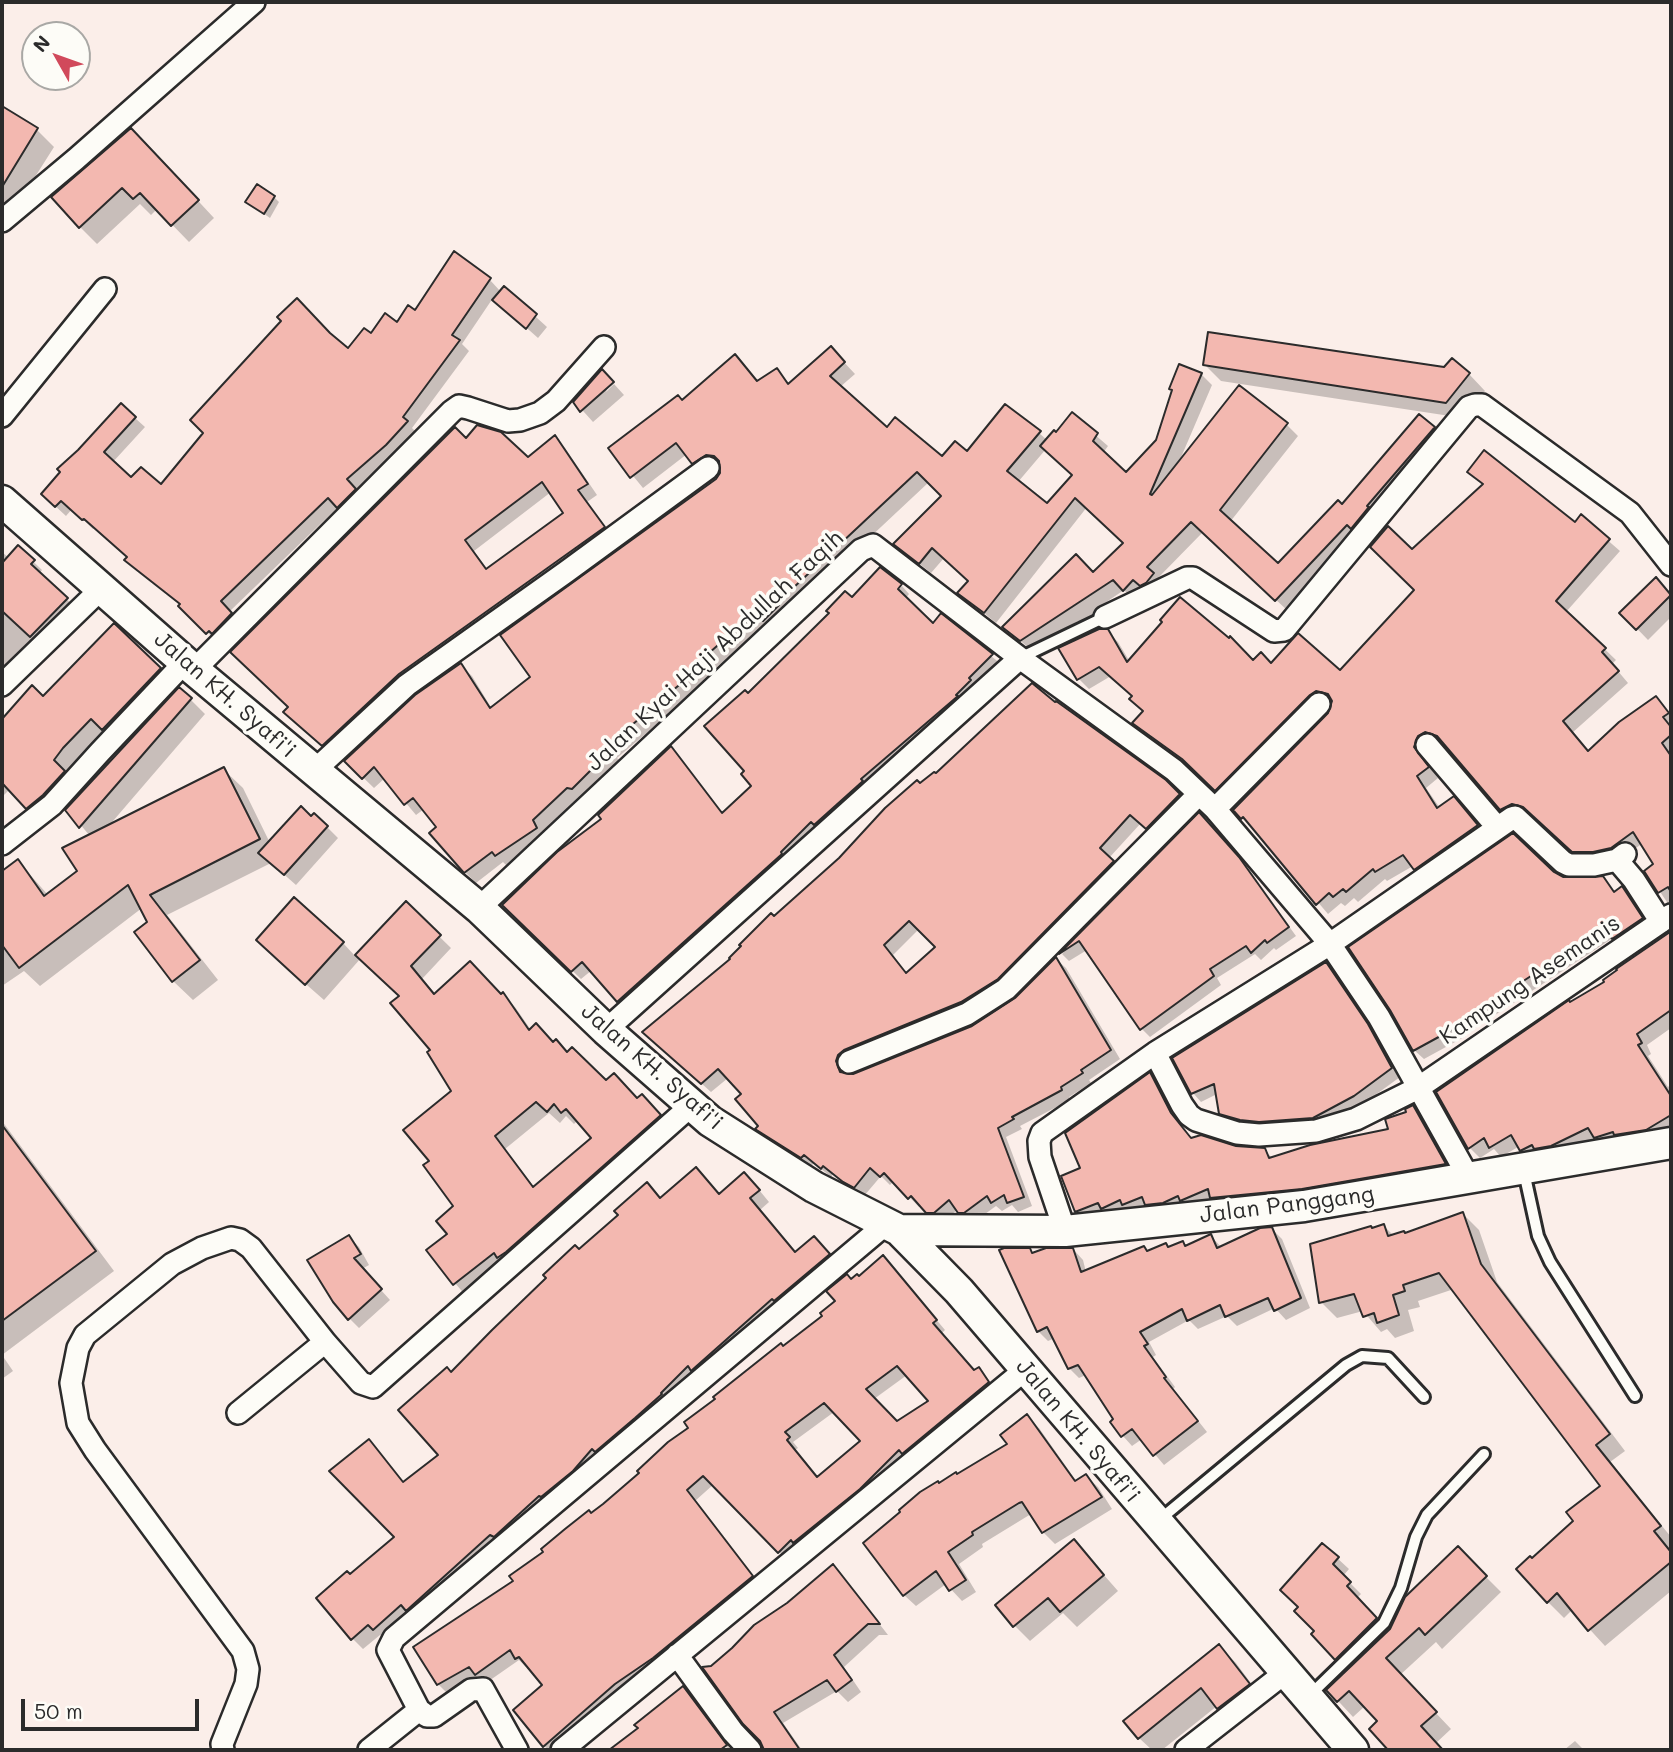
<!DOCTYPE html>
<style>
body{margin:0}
#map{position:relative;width:1673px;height:1752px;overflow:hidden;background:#fbeee9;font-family:Mali,sans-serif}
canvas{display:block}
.frame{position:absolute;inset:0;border:4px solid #2b2b2b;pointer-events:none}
.north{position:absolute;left:21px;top:21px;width:70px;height:70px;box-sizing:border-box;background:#fdfcf7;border:2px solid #a9a8a5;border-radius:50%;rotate:310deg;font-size:19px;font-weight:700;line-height:28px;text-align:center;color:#2b2b2b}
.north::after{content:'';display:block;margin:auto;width:24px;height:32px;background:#d1495b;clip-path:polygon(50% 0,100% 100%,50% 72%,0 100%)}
.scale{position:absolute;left:21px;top:1699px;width:178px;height:32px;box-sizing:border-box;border:4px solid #2b2b2b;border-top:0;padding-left:9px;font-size:21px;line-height:24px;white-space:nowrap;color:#2b2b2b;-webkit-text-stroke:5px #fdfcf7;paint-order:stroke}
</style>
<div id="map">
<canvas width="1673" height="1752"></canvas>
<div class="frame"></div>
<div class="north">N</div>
<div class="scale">50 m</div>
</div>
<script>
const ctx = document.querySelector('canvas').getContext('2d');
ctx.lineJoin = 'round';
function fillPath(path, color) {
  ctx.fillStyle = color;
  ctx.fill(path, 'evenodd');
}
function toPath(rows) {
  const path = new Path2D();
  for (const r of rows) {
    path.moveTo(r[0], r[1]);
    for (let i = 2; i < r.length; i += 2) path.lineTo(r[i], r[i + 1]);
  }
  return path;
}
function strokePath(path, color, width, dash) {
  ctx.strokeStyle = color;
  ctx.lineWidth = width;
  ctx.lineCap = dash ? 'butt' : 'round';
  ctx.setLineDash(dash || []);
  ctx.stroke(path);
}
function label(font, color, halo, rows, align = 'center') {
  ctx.font = font + ' Mali,sans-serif';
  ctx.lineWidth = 7;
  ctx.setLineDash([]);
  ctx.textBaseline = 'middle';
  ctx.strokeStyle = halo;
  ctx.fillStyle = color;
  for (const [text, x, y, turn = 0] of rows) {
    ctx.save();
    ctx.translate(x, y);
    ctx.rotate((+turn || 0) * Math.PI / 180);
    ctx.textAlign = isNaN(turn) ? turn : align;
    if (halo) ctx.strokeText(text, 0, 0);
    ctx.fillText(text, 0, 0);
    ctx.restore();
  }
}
fillPath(toPath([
 [2,108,37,130,54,147,35,177,38,180,2,224],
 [148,147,214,218,189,242,157,209,151,215,140,204,97,244,80,227],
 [274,197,279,202,270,218,247,202],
 [490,280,501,292,504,288,547,327,538,338,493,298,462,344,469,351,412,428,416,432,396,455,356,490,364,499,347,517,338,507,229,612,241,624,217,642,181,605,136,569,129,557,95,527,93,529,72,509,66,516,53,504,135,418,145,427,112,463,131,480,161,487,331,337,349,351,371,335,397,324,416,312],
 [735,357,758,382,777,370,790,384,841,359,855,374,840,387,887,429,942,459,1039,433,1047,440,1056,435,1072,415,1108,446,1103,453,1126,475,1157,441,1201,374,1212,385,1179,462,1287,425,1298,436,1230,522,1278,566,1342,506,1420,416,1445,439,1288,611,1203,532,1157,579,1164,586,1135,601,1124,590,1096,609,1100,615,1083,626,1078,621,1032,651,1005,627,1093,574,1125,544,1087,507,996,623,960,593,970,581,944,558,931,573,895,544,943,496,929,482,787,615,769,624,744,643,711,672,714,676,617,758,621,762,584,799,579,798,543,831,547,839,507,866,503,862,476,883,465,872,424,809,416,815,385,778,374,788,346,761,460,665,472,676,492,709,533,678,718,479,723,467,718,465,704,474,687,454,643,488,611,449,682,402],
 [1046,449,1074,475,1047,506,1018,482],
 [1205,365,1469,374,1485,391,1463,418,1221,381],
 [610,383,606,392,614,384,624,395,593,422,575,402],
 [555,438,565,448,597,495,587,502,614,539,333,755,295,722,528,459],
 [551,492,566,514,488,570,474,551],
 [1470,472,1575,524,1581,517,1620,551,1566,612,1616,660,1612,664,1628,683,1572,733,1589,753,1656,698,1671,716,1671,908,1646,871,1656,864,1643,843,1622,858,1585,862,1536,817,1523,814,1512,820,1443,742,1435,742,1428,746,1424,759,1438,778,1426,788,1440,808,1464,809,1487,837,1426,880,1413,866,1387,881,1385,879,1358,902,1354,898,1345,906,1341,903,1328,914,1254,827,1242,818,1330,714,1333,703,1328,701,1226,800,1195,770,1145,734,1134,723,1145,711,1134,696,1111,676,1089,689,1079,679,1107,631,1118,642,1130,662,1253,662,1340,673,1417,591,1412,552,1484,485],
 [18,547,42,570,39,574,75,607,2,684,2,552,9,558],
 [1656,580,1671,595,1671,617,1648,640,1622,613],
 [902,586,909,594,905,599,933,625,941,616,1001,664,627,1010,592,970,581,979,504,905,679,757,723,814,754,786,746,772,748,696,852,600,893,597],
 [114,625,176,685,43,823,10,789,2,797,2,737],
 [1032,685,1164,781,1188,805,1157,837,1141,823,1109,858,1122,872,1007,988,845,1070,846,1075,853,1076,973,1028,1016,1000,1056,959,1066,968,1120,1059,1089,1080,1091,1083,1069,1097,1070,1100,1020,1126,1022,1129,1006,1137,1032,1206,1018,1212,1012,1205,1002,1211,996,1206,974,1222,969,1222,958,1209,944,1221,937,1221,921,1204,919,1207,894,1181,890,1185,881,1176,864,1196,854,1191,833,1174,831,1177,814,1163,811,1166,767,1138,758,1129,760,1126,743,1095,728,1078,711,1092,654,1041,774,918,920,785,936,776],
 [919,929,938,947,907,974,893,955],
 [190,699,205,714,107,828,223,769,243,788,270,843,312,818,327,827,338,838,296,885,271,863,167,915,218,980,193,1000,173,981,142,908,40,986,24,971,2,986,2,874,18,861,48,895,79,871,90,836,68,810],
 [1199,815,1247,868,1296,936,1276,950,1274,948,1261,960,1255,954,1217,978,1221,985,1150,1037,1141,1028,1087,950,1069,961,1062,954],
 [1556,875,1569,880,1602,878,1616,893,1622,889,1631,898,1651,928,1623,948,1613,938,1466,1034,1466,1036,1424,1059,1414,1050],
 [406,904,451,948,422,979,436,995,503,995,515,1007,531,1030,553,1043,606,1082,654,1108,671,1128,466,1296,428,1251,450,1234,455,1207,431,1161,453,1092,432,1051,401,997,361,958,324,1000,275,957,343,943,356,957],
 [549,1113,560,1123,566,1116,574,1124,578,1120,594,1138,535,1188,505,1149],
 [1671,931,1671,1028,1647,1045,1651,1054,1648,1056,1668,1087,1671,1084,1671,1131,1606,1148,1597,1139,1562,1156,1532,1161,1518,1147,1501,1157,1494,1149,1480,1158,1469,1147,1618,969],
 [1326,964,1334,973,1376,1034,1400,1077,1363,1104,1322,1126,1269,1130,1230,1122,1221,1113,1217,1094,1201,1102,1193,1093,1175,1058],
 [1150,1075,1160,1084,1181,1124,1192,1139,1235,1148,1264,1149,1273,1159,1390,1130,1413,1107,1423,1117,1454,1173,1221,1207,1214,1200,1191,1209,1157,1214,1150,1207,1133,1213,1086,1221,1076,1211,1083,1169],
 [2,1121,114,1271,2,1355,13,1371,2,1379],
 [755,1185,769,1202,760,1210,796,1254,824,1249,839,1266,385,1640,380,1635,363,1649,352,1638,350,1576,396,1537,369,1441,404,1483,441,1455,451,1375,579,1251,661,1200,720,1195],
 [1463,1214,1479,1230,1497,1282,1625,1451,1610,1462,1671,1537,1671,1546,1668,1548,1671,1552,1671,1591,1605,1646,1572,1610,1564,1618,1548,1602,1576,1521,1603,1486,1454,1289,1418,1301,1420,1307,1408,1310,1414,1331,1395,1338,1387,1329,1381,1332,1363,1311,1337,1318,1321,1302,1373,1230,1384,1226,1394,1236,1405,1235],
 [1272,1229,1282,1239,1310,1308,1286,1320,1275,1308,1237,1326,1227,1316,1198,1329,1189,1320,1149,1342,1156,1355,1153,1357,1175,1387,1173,1389,1207,1432,1164,1465,1142,1439,1132,1446,1123,1436,1112,1422,1115,1420,1086,1375,1079,1378,1069,1368,1055,1338,1048,1341,1038,1331,1029,1250,1033,1254,1073,1249,1083,1260,1086,1272,1148,1253,1169,1249,1183,1243,1187,1247,1211,1236,1222,1248],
 [349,1237,359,1247,369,1265,362,1269,390,1300,359,1328,349,1318],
 [892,1267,945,1330,941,1334,975,1372,979,1369,988,1379,997,1392,788,1561,714,1484,695,1501,761,1587,558,1750,549,1750,544,1746,545,1685,528,1666,526,1667,519,1660,486,1683,478,1676,447,1693,438,1684,515,1582,784,1348,825,1316,852,1281],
 [907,1375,930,1401,897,1423,874,1399],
 [834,1412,863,1441,818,1479,795,1450,798,1448,793,1442],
 [1027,1417,1039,1428,1077,1482,1086,1476,1098,1487,1112,1509,1055,1544,1043,1532,1031,1514,982,1544,983,1547,959,1564,976,1592,962,1601,946,1584,916,1606,904,1595,939,1485,1009,1444],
 [1074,1541,1118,1591,1077,1627,1063,1613,1030,1641,1014,1625],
 [1323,1545,1349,1569,1343,1576,1361,1594,1356,1599,1388,1632,1458,1549,1501,1592,1442,1649,1436,1642,1400,1675,1451,1729,1436,1743,1442,1750,1390,1750,1371,1729,1380,1721,1365,1706,1353,1717,1328,1690,1348,1671,1313,1634,1317,1631,1300,1607],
 [843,1577,888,1635,879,1635,844,1667,861,1692,848,1702,837,1691,783,1723,802,1750,767,1750,712,1667],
 [1219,1646,1236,1663,1265,1702,1235,1725,1217,1706,1162,1750,1152,1750,1139,1738],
 [683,1688,732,1750,724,1746,719,1750,618,1750],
 [1575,1741,1584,1750,1564,1750]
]), '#0003');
const building = toPath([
 [2,106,38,128,2,187,2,106],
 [131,128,199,200,171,226,140,193,133,199,122,188,79,228,51,197,131,128],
 [257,184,275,196,264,214,245,202,257,184],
 [454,251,491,278,452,335,460,340,403,417,408,421,386,445,347,479,356,489,337,508,328,498,221,601,232,613,212,634,209,631,206,634,178,606,180,604,124,560,127,557,84,519,82,520,61,501,55,507,41,494,60,472,57,469,78,450,121,403,136,417,104,452,131,477,141,467,161,484,203,433,190,420,281,321,277,317,297,298,330,333,348,348,364,328,371,333,385,313,397,322,408,305,415,310,454,251],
 [504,286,537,314,526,329,492,300,504,286],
 [1208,332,1444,367,1452,358,1470,373,1446,403,1203,365,1208,332],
 [831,346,845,362,830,376,887,427,895,417,942,456,955,441,967,451,1005,404,1041,431,1007,471,1047,503,1072,475,1040,446,1054,430,1056,432,1072,412,1098,433,1093,441,1126,472,1156,440,1172,390,1169,389,1179,364,1202,373,1150,494,1152,495,1239,385,1288,423,1220,510,1278,563,1338,500,1342,504,1419,414,1435,427,1367,506,1369,507,1351,529,1347,525,1275,601,1191,522,1147,567,1154,573,1146,583,1140,586,1133,580,1123,591,1113,580,1020,641,1002,627,1076,554,1093,572,1123,543,1075,498,984,613,957,593,968,581,932,548,919,564,893,544,941,496,917,472,777,603,779,605,763,621,757,614,733,632,701,660,704,664,607,746,611,750,572,789,567,788,533,820,537,828,495,856,492,852,464,873,429,833,436,827,413,798,404,805,374,767,362,779,344,761,415,695,461,663,490,708,530,677,500,635,716,479,720,473,719,461,714,456,706,455,692,464,676,443,630,478,608,448,678,395,682,400,735,354,757,381,777,368,788,384,831,346],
 [602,369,614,382,580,412,573,402,602,369],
 [477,425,501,432,528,457,555,435,588,484,578,490,605,527,399,674,322,746,283,712,288,707,230,652,455,427,466,438,477,425],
 [542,482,563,513,486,569,465,540,542,482],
 [1484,450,1575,522,1581,514,1610,539,1556,601,1606,648,1602,652,1619,671,1563,721,1588,751,1619,722,1656,696,1669,713,1663,717,1671,727,1671,735,1662,743,1671,756,1671,892,1668,887,1658,893,1644,871,1653,864,1633,832,1611,848,1593,852,1572,852,1523,807,1512,804,1500,810,1437,736,1425,732,1418,736,1414,747,1429,767,1417,776,1437,808,1454,796,1478,825,1414,870,1403,855,1375,872,1373,869,1346,892,1343,889,1333,897,1329,893,1316,905,1243,817,1241,819,1233,810,1328,713,1332,701,1328,694,1316,691,1310,695,1215,791,1182,759,1132,723,1143,711,1129,699,1132,696,1099,667,1077,680,1058,648,1099,629,1108,629,1127,662,1162,622,1160,620,1180,597,1229,638,1230,636,1253,660,1261,652,1271,663,1298,633,1340,670,1414,590,1370,547,1388,526,1412,549,1483,484,1467,472,1484,450],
 [18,545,35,560,31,564,68,598,30,637,2,611,2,563,18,545],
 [880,567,902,584,898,589,933,623,941,613,993,654,969,678,971,680,956,695,958,696,861,779,863,781,814,825,811,822,781,852,782,854,617,1002,582,962,571,972,502,905,557,852,601,819,598,815,671,746,722,813,751,786,741,774,744,771,704,726,745,690,748,693,829,613,826,611,845,591,852,597,880,567],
 [1656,577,1671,595,1636,630,1619,613,1656,577],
 [114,623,161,668,102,730,91,719,63,748,54,760,65,771,43,795,26,809,2,783,2,719,32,685,43,696,114,623],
 [1032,683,1055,702,1056,701,1166,780,1180,794,1146,829,1130,815,1100,848,1114,861,998,979,961,1002,844,1050,838,1055,836,1061,840,1072,853,1074,972,1026,1015,998,1056,957,1111,1050,1081,1070,1083,1073,1061,1087,1062,1090,1012,1117,1014,1119,998,1128,1024,1197,1007,1203,1004,1195,991,1203,987,1196,964,1213,958,1213,949,1200,934,1213,926,1213,911,1196,908,1199,884,1173,880,1177,870,1168,854,1188,843,1182,823,1166,821,1169,804,1155,801,1158,755,1129,758,1126,735,1099,741,1094,718,1069,701,1084,642,1032,730,959,729,958,741,946,739,945,771,913,774,916,839,858,885,808,917,780,920,783,934,772,936,773,1032,683],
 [909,921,935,947,906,973,884,945,909,921],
 [179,687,192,698,79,828,65,810,179,687],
 [224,767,260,839,150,895,200,960,172,982,134,932,147,922,128,885,19,968,2,945,2,871,18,859,44,896,77,871,62,848,224,767],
 [301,806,311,816,314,813,328,826,284,875,258,853,301,806],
 [1199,812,1239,857,1289,927,1267,943,1265,940,1251,953,1246,946,1210,969,1214,976,1140,1030,1079,941,1059,954,1199,812],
 [1513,833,1554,872,1563,877,1603,876,1614,892,1622,886,1643,918,1612,939,1605,928,1457,1024,1457,1027,1413,1051,1390,1010,1348,947,1513,833],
 [294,897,344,942,305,985,256,940,294,897],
 [406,901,441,935,411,966,434,994,470,961,501,994,503,992,529,1030,536,1023,553,1042,556,1039,567,1052,572,1047,606,1080,614,1073,637,1098,642,1094,661,1115,506,1252,497,1258,494,1253,453,1285,426,1250,447,1234,436,1221,453,1206,423,1165,429,1161,403,1130,451,1091,427,1052,430,1050,390,1003,399,996,355,955,406,901],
 [536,1102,547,1112,554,1104,561,1113,566,1109,591,1138,533,1187,495,1136,536,1102],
 [1670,932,1671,1010,1637,1034,1642,1043,1638,1045,1671,1096,1671,1115,1646,1130,1614,1135,1613,1132,1594,1138,1588,1128,1551,1146,1534,1149,1532,1145,1520,1151,1511,1135,1489,1148,1484,1138,1468,1149,1436,1092,1569,1000,1570,1002,1604,982,1603,980,1617,970,1616,969,1670,932],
 [1326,962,1368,1024,1392,1068,1354,1096,1313,1118,1259,1122,1240,1120,1219,1114,1214,1084,1191,1094,1172,1058,1326,962],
 [1150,1072,1171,1113,1191,1138,1201,1135,1236,1146,1265,1148,1269,1158,1310,1145,1388,1129,1385,1119,1406,1112,1405,1109,1413,1105,1446,1164,1302,1189,1210,1198,1208,1189,1180,1201,1178,1196,1163,1203,1145,1205,1142,1197,1122,1205,1120,1200,1101,1209,1098,1203,1075,1212,1061,1176,1080,1168,1065,1133,1150,1072],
 [2,1125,96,1251,2,1321,2,1125],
 [696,1167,719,1194,744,1172,760,1190,750,1198,795,1252,814,1236,830,1254,774,1301,772,1299,691,1371,688,1366,661,1393,662,1394,635,1418,595,1452,592,1449,573,1471,541,1497,539,1496,494,1537,490,1535,406,1611,401,1605,373,1630,368,1625,351,1640,316,1598,347,1571,350,1574,394,1537,329,1471,369,1439,403,1482,438,1455,398,1410,447,1367,451,1372,492,1330,546,1278,543,1275,575,1245,579,1249,618,1215,614,1211,647,1182,660,1198,696,1167],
 [1463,1212,1481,1264,1610,1434,1596,1445,1661,1526,1654,1531,1671,1552,1671,1562,1588,1631,1557,1593,1547,1603,1516,1569,1530,1556,1532,1558,1573,1521,1566,1512,1600,1486,1439,1273,1403,1285,1405,1291,1393,1295,1399,1315,1377,1323,1374,1313,1363,1317,1354,1294,1319,1303,1310,1244,1371,1226,1372,1228,1384,1224,1388,1236,1404,1231,1405,1233,1463,1212],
 [1272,1227,1301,1298,1274,1311,1268,1298,1225,1317,1220,1305,1187,1321,1182,1309,1140,1332,1148,1344,1144,1346,1166,1377,1164,1378,1198,1421,1153,1456,1132,1429,1121,1437,1110,1422,1113,1419,1078,1365,1068,1369,1047,1327,1037,1332,999,1250,1004,1248,1030,1248,1032,1253,1046,1248,1073,1248,1081,1272,1144,1246,1147,1251,1166,1243,1168,1247,1183,1241,1185,1246,1211,1234,1217,1248,1260,1228,1272,1227],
 [349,1235,361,1254,354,1258,382,1289,348,1320,333,1302,307,1260,349,1235],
 [883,1255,937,1320,933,1323,974,1370,979,1367,989,1382,902,1454,899,1450,860,1489,793,1543,791,1540,778,1553,703,1476,687,1490,753,1576,653,1658,615,1684,543,1747,513,1710,542,1685,519,1657,515,1659,510,1650,475,1675,469,1667,437,1685,413,1647,513,1581,509,1576,543,1552,541,1549,565,1529,589,1510,591,1513,603,1504,639,1473,637,1471,668,1442,688,1428,684,1422,715,1399,713,1397,781,1343,783,1346,822,1316,820,1313,835,1301,826,1291,847,1274,851,1279,857,1274,859,1276,883,1255],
 [897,1366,928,1401,897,1421,866,1389,897,1366],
 [824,1403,860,1441,817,1477,787,1440,790,1437,785,1432,824,1403],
 [1027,1414,1075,1481,1086,1474,1102,1497,1042,1533,1022,1502,1019,1503,972,1532,973,1535,948,1552,966,1580,949,1591,936,1571,903,1596,863,1543,900,1512,899,1510,920,1492,938,1481,939,1483,956,1472,957,1474,1007,1444,1000,1435,1027,1414],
 [1074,1539,1104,1575,1060,1612,1048,1598,1013,1627,995,1605,1074,1539],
 [1322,1543,1339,1557,1333,1564,1351,1582,1347,1586,1377,1618,1335,1660,1311,1634,1314,1631,1294,1611,1298,1607,1280,1590,1322,1543],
 [1458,1546,1487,1576,1425,1635,1419,1628,1386,1658,1437,1712,1421,1726,1443,1750,1388,1750,1369,1729,1377,1721,1349,1691,1337,1702,1326,1690,1390,1629,1405,1597,1458,1546],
 [833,1564,880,1624,868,1624,834,1655,852,1680,836,1692,827,1680,774,1712,800,1750,764,1750,760,1741,743,1724,702,1667,711,1666,732,1648,754,1625,787,1603,833,1564],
 [1219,1644,1250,1684,1217,1709,1201,1688,1138,1739,1123,1721,1219,1644],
 [683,1686,727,1745,720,1750,609,1750,638,1728,634,1725,683,1686]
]);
fillPath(building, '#f3b8b0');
strokePath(building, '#2b2b2b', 2);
const service = toPath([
 [1020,658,1105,617],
 [1524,1172,1538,1236,1550,1262,1635,1396],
 [1158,1521,1346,1365,1362,1356,1388,1358,1424,1397],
 [1310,1695,1384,1623,1401,1588,1416,1537,1427,1515,1484,1454]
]);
const minor = toPath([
 [2,221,76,159,254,2],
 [2,416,105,289],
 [1105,617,1187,578,1193,578,1274,631,1284,630,1469,407,1475,405,1482,405,1630,513,1671,565],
 [194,670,452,411,459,406,468,408,508,421,520,420,540,413,556,401,604,347],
 [2,685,102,588],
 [1427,745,1497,827],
 [314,771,407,685,566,572,708,468],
 [1215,809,1319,704],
 [2,844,52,805,100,752,185,662],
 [1617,860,1634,880,1661,922],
 [479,908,861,550,873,545,1020,658,1174,770,1215,809,1330,944,1379,1017,1469,1178],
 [606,1030,1020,658],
 [1155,1053,1182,1105,1189,1115,1196,1120,1237,1133,1259,1135,1316,1131,1356,1119,1418,1088,1671,915],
 [849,1062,967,1014,1006,989,1199,794],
 [1065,1231,1040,1157,1039,1141,1042,1133,1155,1053,1330,944,1512,818,1515,817,1563,862,1569,865,1594,865,1617,860,1625,854],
 [238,1413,325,1342],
 [677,1655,733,1732,750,1750],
 [223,1750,222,1744,246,1684,248,1669,243,1651,95,1450,78,1423,71,1383,78,1348,85,1335,172,1264,202,1248,231,1238,240,1240,251,1248,325,1342,361,1383,373,1387,692,1105],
 [369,1750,419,1710],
 [517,1750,483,1689,471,1690,434,1716,427,1716,419,1710,388,1650,394,1638,886,1224],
 [562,1750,1026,1369],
 [1186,1750,1286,1672]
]);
const secondary = toPath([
 [2,501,194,670,479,908,606,1030,710,1121,814,1187,899,1230,959,1291,1353,1750],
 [899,1230,1065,1231,1304,1206,1671,1143]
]);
strokePath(service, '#2b2b2b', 16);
strokePath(minor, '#2b2b2b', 26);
strokePath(secondary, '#2b2b2b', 35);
strokePath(service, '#fdfcf7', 10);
strokePath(minor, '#fdfcf7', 21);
strokePath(secondary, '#fdfcf7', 30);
label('23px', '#2b2b2b', '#fdfcf7', [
 ["Jalan Kyai Haji Abdullah Faqih",715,651,-43],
 ["Jalan KH. Syafi'i",225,695,41],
 ["Kampung Asemanis",1530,980,-34],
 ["Jalan KH. Syafi'i",652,1067,41],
 ["Jalan Panggang",1287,1205,-7],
 ["Jalan KH. Syafi'i",1078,1431,50]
]);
</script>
